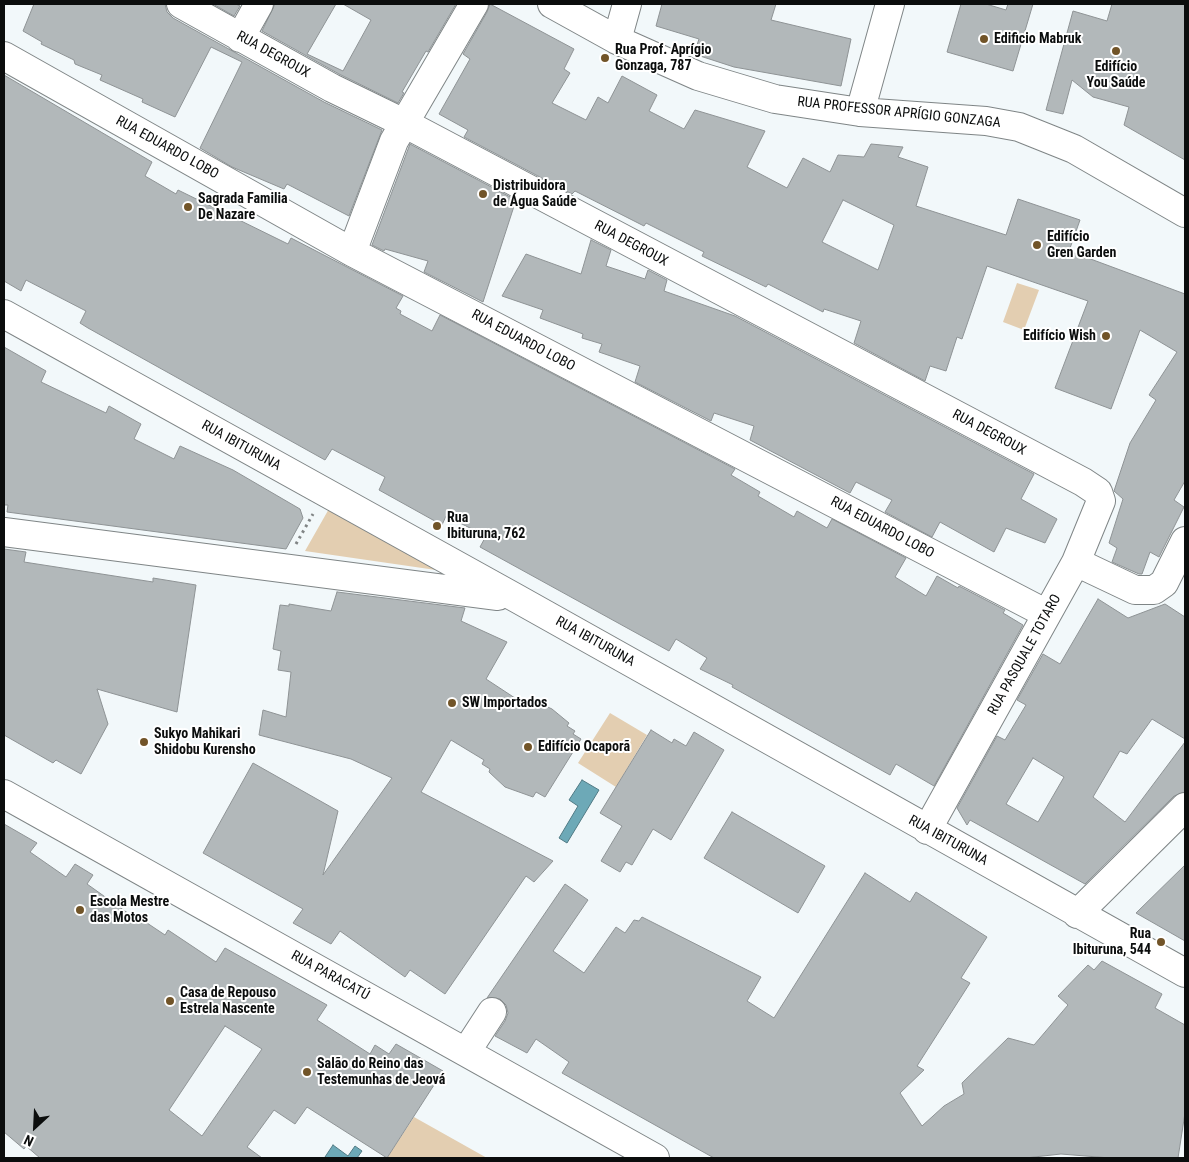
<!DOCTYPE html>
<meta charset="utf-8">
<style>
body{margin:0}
#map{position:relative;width:1189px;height:1162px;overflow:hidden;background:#f2f8fa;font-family:"Roboto Condensed",sans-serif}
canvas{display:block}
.frame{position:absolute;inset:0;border:5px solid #0b0d0d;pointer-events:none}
.north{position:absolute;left:10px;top:1102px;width:50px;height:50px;-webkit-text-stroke:4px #fff;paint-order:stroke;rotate:205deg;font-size:14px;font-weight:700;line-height:20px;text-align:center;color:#0b0d0d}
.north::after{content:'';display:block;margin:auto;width:18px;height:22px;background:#0b0d0d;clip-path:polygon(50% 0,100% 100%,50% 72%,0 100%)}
</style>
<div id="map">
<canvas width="1189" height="1162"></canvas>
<div class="frame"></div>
<div class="north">N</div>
</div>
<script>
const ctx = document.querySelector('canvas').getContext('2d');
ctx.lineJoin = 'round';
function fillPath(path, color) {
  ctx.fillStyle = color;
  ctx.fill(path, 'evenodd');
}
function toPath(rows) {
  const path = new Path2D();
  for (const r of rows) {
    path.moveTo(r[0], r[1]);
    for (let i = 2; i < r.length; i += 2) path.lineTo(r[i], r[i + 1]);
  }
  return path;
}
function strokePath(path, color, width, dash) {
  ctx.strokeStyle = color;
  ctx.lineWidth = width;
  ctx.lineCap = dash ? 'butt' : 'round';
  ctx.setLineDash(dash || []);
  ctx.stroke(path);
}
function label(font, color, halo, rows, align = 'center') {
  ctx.font = font + ' "Roboto Condensed",sans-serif';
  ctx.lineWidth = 4;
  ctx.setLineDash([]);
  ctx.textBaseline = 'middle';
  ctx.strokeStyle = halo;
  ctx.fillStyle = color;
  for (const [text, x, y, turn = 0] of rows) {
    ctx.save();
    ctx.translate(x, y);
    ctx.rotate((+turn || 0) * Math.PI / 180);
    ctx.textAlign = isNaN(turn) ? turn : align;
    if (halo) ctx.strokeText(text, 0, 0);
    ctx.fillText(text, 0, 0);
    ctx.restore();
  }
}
fillPath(toPath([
 [1017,283,1039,290,1024,330,1003,322],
 [330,507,436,570,305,551],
 [610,713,647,735,616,787,578,763],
 [414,1117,487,1158,387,1158]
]), '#e3ceb1');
const water = toPath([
 [582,780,599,790,567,843,559,838,578,806,569,800,582,780],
 [333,1145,348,1156,355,1146,362,1151,357,1158,327,1158,325,1157,333,1145]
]);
fillPath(water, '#6da9b7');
strokePath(water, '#507a84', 1);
const building = toPath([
 [34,4,165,4,167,12,173,18,324,102,382,130,349,216,287,184,284,189,232,167,200,148,242,62,211,47,175,117,142,102,143,99,100,80,102,75,75,64,74,60,41,44,42,42,23,31,34,4],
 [213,4,236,4,240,6,234,16,213,4],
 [275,4,336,4,307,54,343,71,371,20,343,4,456,4,428,52,426,51,402,92,404,93,398,103,339,74,262,31,275,4],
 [490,4,574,49,564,69,570,73,552,103,586,120,598,97,608,103,622,76,657,95,649,111,684,129,695,110,765,131,747,167,787,188,803,158,830,172,838,155,864,157,871,144,903,147,898,157,928,167,916,206,1006,235,1018,199,1080,220,1069,251,1185,294,1185,481,1174,500,1184,507,1159,557,1150,552,1142,574,1139,574,1112,562,1117,548,1109,543,1123,499,1114,491,1130,443,1156,400,1149,395,1177,352,1140,330,1111,409,1055,388,1088,301,987,266,962,339,957,337,946,371,930,366,925,381,854,343,861,321,824,309,823,312,768,284,766,287,702,256,704,252,646,223,644,226,575,191,572,194,464,137,468,130,439,114,470,59,463,54,487,12,490,4],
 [843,200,894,225,878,270,822,242,843,200],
 [662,4,776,4,771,20,851,39,841,86,734,67,694,54,699,39,656,26,662,4],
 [961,4,986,4,1006,10,1008,4,1033,4,1013,71,947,52,961,4],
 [1112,4,1185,4,1185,160,1124,125,1129,107,1093,97,1072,80,1063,114,1046,110,1073,11,1107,21,1112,4],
 [4,75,152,162,145,176,176,194,178,190,288,244,291,238,403,296,396,308,401,311,400,314,432,331,440,315,735,469,731,475,760,492,758,496,794,517,797,511,827,528,832,519,906,558,895,577,926,596,937,576,958,588,959,586,1005,610,1003,613,1023,625,934,786,896,764,890,775,732,687,733,685,700,669,707,658,676,639,669,651,480,547,486,536,446,516,442,525,379,490,385,477,332,449,325,460,88,328,80,323,86,311,26,280,21,291,4,281,4,75],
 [410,144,516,200,483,302,424,272,428,261,385,249,384,251,372,245,410,144],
 [591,240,611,250,606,266,645,279,648,270,667,280,664,291,735,316,1034,474,1021,499,1057,519,1045,543,1006,528,994,552,940,522,932,537,885,512,892,500,856,482,850,493,750,440,754,426,714,413,711,421,635,382,640,366,599,352,602,344,582,338,583,334,540,318,543,310,502,296,526,254,581,274,591,240],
 [4,347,46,371,41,382,106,413,109,406,141,424,134,439,174,459,180,446,233,470,300,509,303,518,286,549,7,512,8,505,4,505,4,347],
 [4,549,26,552,24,562,153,582,153,578,196,585,177,712,97,689,108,724,81,774,56,760,53,763,4,735,4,549],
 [337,592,465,608,461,621,507,642,486,679,521,702,523,698,531,704,533,700,552,709,569,723,567,726,575,731,573,734,581,739,545,797,536,792,533,797,505,787,489,772,490,769,482,764,484,760,451,740,421,792,553,861,534,882,526,876,445,994,410,970,405,977,340,931,331,944,293,923,303,909,203,853,253,763,338,811,323,875,392,778,351,759,259,735,263,710,286,717,291,672,278,670,281,651,273,649,280,605,289,606,289,604,331,611,337,592],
 [1098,599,1128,618,1165,604,1185,617,1185,739,1152,719,1127,754,1120,751,1093,797,1125,822,1185,742,1185,792,1174,796,1085,884,970,820,967,825,957,808,997,736,1005,740,1026,705,1017,700,1043,654,1060,664,1098,599],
 [1033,758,1064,777,1038,822,1006,804,1033,758],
 [651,730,672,743,674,739,686,746,694,732,724,750,671,840,653,829,632,865,626,862,620,872,601,861,622,826,600,813,651,730],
 [732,812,825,866,798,913,704,858,732,812],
 [4,824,37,843,30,852,66,877,75,864,93,875,87,884,139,921,141,919,165,935,168,930,216,962,225,948,327,1005,317,1020,370,1054,375,1045,389,1054,396,1044,443,1071,387,1158,307,1107,295,1124,274,1110,247,1147,262,1158,40,1158,26,1146,24,1149,4,1132,4,824],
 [225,1026,262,1049,202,1136,169,1110,225,1026],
 [1185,865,1185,941,1136,913,1185,865],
 [865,873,910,902,916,892,987,937,961,978,970,983,917,1066,924,1070,900,1093,922,1126,944,1106,964,1094,962,1083,1008,1038,1034,1045,1068,1005,1058,996,1088,965,1094,970,1102,961,1162,994,1155,1008,1185,1025,1185,1113,1178,1158,1110,1158,1061,1154,1025,1158,714,1158,562,1073,569,1062,536,1039,527,1053,495,1036,505,1021,508,1013,506,1005,500,999,487,998,565,884,588,900,553,951,584,973,616,927,625,933,634,920,639,921,642,917,761,977,747,1001,774,1018,865,873]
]);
fillPath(building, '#b2b8ba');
strokePath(building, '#8e9395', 1);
const minor = toPath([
 [181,4,332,88,404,123,1083,482,1098,492,1101,501,1076,562,927,830],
 [552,4,617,40,698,76,775,99,860,112,986,121,1019,127,1074,149,1185,213],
 [240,38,259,4],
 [617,40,627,4],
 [4,56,352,252,1047,614],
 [860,112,890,4],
 [352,252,394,141,474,4],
 [4,314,516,598,1185,973],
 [4,532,498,596],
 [1076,562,1135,590,1154,590,1164,583,1185,541],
 [4,794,655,1158],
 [1077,914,1185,807],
 [466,1052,492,1012]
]);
strokePath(minor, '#7f8586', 30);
strokePath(toPath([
 [296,544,313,514]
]), '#808485', 3, [2.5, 4]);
strokePath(minor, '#fff', 28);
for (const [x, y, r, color] of [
 [984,39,5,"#715428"],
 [1116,51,5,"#715428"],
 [605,58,5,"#715428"],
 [483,194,5,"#715428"],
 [188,207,5,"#715428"],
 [1037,245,5,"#715428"],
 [1106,336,5,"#715428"],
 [437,526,5,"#715428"],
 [452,703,5,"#715428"],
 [144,742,5,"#715428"],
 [528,747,5,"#715428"],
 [80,910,5,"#715428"],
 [1161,942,5,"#715428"],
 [170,1001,5,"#715428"],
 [307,1072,5,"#715428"]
]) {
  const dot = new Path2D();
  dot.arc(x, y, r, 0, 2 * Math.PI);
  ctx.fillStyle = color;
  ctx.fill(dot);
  strokePath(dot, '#fff', 2);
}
label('bold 14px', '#0b0d0d', '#fff', [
 ["Edificio Mabruk",994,39],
 ["Rua Prof. Aprígio",615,50],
 ["Gonzaga, 787",615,66],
 ["Edifício",1116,67,"center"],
 ["You Saúde",1116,83,"center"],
 ["Distribuidora",493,186],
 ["de Água Saúde",493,202],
 ["Sagrada Familia",198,199],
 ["De Nazare",198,215],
 ["Edifício",1047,237],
 ["Gren Garden",1047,253],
 ["Edifício Wish",1096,336,"right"],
 ["Rua",447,518],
 ["Ibituruna, 762",447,534],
 ["SW Importados",462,703],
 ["Sukyo Mahikari",154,734],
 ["Shidobu Kurensho",154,750],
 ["Edifício Ocaporã",538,747],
 ["Escola Mestre",90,902],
 ["das Motos",90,918],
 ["Rua",1151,934,"right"],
 ["Ibituruna, 544",1151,950,"right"],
 ["Casa de Repouso",180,993],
 ["Estrela Nascente",180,1009],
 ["Salão do Reino das",317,1064],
 ["Testemunhas de Jeová",317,1080]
], 'left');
label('14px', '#0b0d0d', '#fff', [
 ["RUA DEGROUX",273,55,29],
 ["RUA PROFESSOR APRÍGIO GONZAGA",899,113,6],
 ["RUA EDUARDO LOBO",167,148,29],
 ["RUA DEGROUX",631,244,28],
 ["RUA EDUARDO LOBO",523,341,28],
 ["RUA DEGROUX",989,433,28],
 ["RUA IBITURUNA",241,446,29],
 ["RUA EDUARDO LOBO",882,528,28],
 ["RUA IBITURUNA",595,642,29],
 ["RUA PASQUALE TOTARO",1025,655,-61],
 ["RUA IBITURUNA",948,841,29],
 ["RUA PARACATÚ",330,976,29]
]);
</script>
